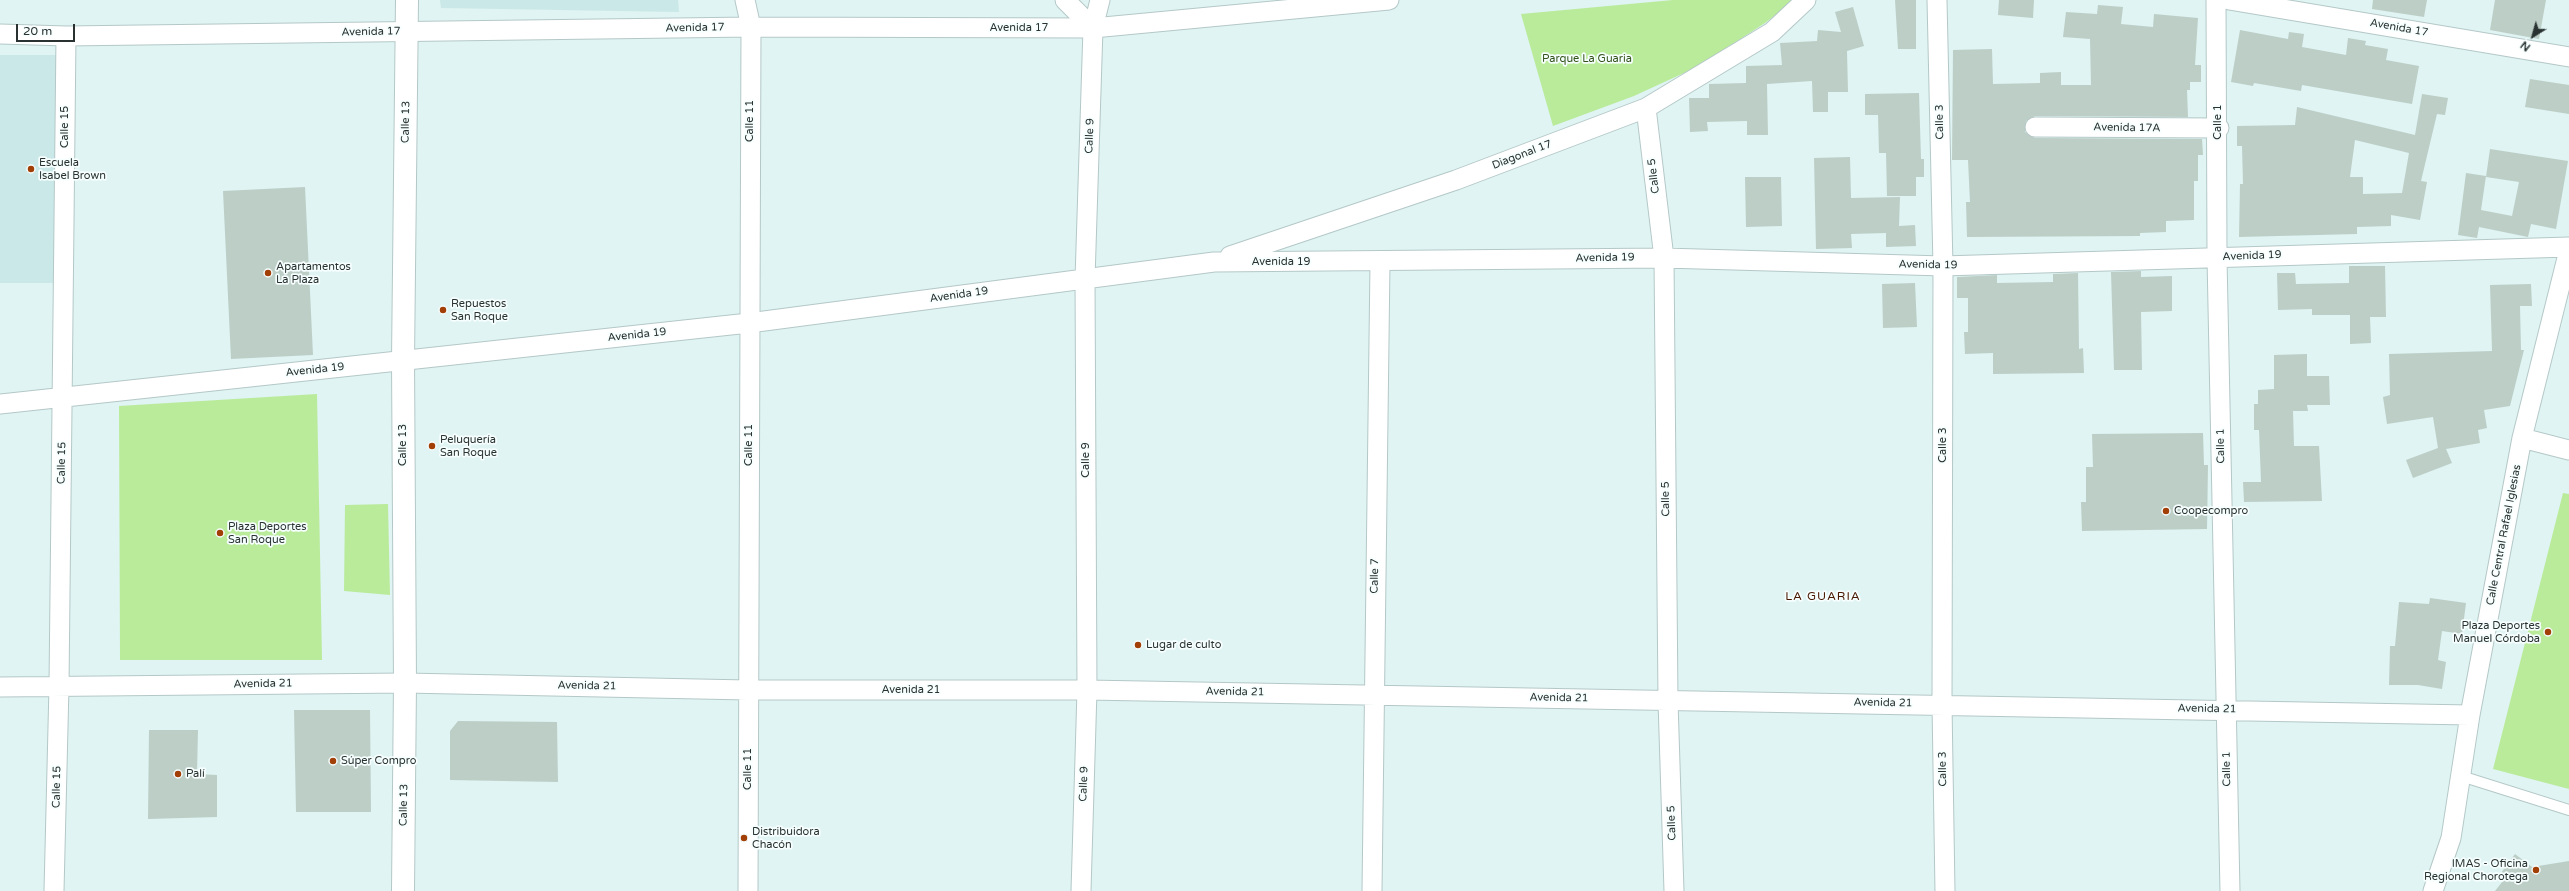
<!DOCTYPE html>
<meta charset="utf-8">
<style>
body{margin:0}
#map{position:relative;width:2569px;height:891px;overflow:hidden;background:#dff4f3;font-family:"Varela Round",sans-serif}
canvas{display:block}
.north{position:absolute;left:2513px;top:16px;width:40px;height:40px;-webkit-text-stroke:3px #f6fefe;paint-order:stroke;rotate:217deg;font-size:11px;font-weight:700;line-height:16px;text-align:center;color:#293131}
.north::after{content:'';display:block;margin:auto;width:14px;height:18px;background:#293131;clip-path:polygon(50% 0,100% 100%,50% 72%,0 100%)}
.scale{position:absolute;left:16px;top:24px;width:59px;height:18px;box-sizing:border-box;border:2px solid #293131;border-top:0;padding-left:5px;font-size:12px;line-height:14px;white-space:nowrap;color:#293131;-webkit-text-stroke:3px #f6fefe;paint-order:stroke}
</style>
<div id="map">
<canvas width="2569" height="891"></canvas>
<div class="north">N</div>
<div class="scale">20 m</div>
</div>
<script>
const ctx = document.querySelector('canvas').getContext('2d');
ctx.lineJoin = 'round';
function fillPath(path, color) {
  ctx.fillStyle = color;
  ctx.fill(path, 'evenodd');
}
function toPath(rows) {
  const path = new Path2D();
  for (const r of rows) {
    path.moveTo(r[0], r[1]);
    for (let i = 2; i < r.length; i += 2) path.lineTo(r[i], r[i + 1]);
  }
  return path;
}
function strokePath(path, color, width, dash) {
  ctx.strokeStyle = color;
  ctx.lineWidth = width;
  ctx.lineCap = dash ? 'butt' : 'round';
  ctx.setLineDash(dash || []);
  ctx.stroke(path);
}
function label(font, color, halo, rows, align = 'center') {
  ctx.font = font + ' "Varela Round",sans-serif';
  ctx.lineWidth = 3.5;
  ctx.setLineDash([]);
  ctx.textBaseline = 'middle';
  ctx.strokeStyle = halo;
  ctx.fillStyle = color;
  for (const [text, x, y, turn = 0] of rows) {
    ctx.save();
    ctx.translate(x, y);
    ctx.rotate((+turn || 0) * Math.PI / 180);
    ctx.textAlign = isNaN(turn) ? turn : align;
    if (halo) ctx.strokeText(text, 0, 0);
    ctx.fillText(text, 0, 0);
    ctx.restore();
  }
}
fillPath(toPath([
 [440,0,678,0,679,12,441,8],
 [0,55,62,55,63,283,0,283]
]), '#cae8e7');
fillPath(toPath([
 [1673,0,1795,0,1765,23,1697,67,1634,96,1553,126,1521,14],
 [317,394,322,660,120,660,119,406],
 [2563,493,2569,494,2569,789,2493,769],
 [388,504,390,595,344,591,345,505]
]), '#baeb9b');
fillPath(toPath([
 [1895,0,1916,0,1916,49,1898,49],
 [1999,0,2034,0,2033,18,1998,15],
 [2373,0,2427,0,2424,17,2372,9],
 [2495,0,2546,0,2539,39,2490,30],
 [2098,5,2123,7,2121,24,2153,27,2154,14,2198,18,2195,65,2201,65,2201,82,2190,82,2190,90,2187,90,2188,117,2035,116,2026,121,2025,132,2035,138,2202,139,2203,155,2198,155,2198,181,2194,181,2194,220,2166,221,2166,232,2140,233,2140,236,1967,237,1966,202,1970,202,1968,160,1952,160,1953,50,1992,49,1993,84,2040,83,2040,73,2061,72,2061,85,2091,85,2090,39,2063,37,2066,12,2097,14],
 [1853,7,1864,46,1847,51,1848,92,1828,92,1828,112,1813,112,1812,81,1767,84,1768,135,1747,135,1747,121,1707,122,1708,131,1690,132,1689,98,1709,98,1709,84,1746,83,1746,66,1782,65,1780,43,1817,41,1818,30,1841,32,1835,12],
 [2240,30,2288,39,2289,32,2304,34,2302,47,2346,55,2348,38,2366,41,2365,45,2388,49,2386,60,2419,66,2412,104,2302,85,2301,91,2254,83,2253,86,2231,82],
 [2530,79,2569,85,2569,114,2525,107],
 [1919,93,1921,159,1924,159,1924,177,1916,177,1916,196,1887,196,1886,153,1879,153,1878,115,1865,115,1865,94],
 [2422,94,2448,98,2445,115,2437,114,2421,181,2427,182,2420,220,2391,215,2391,226,2357,227,2357,234,2239,237,2240,184,2243,184,2242,146,2237,146,2237,126,2295,125,2297,107,2415,135],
 [2355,140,2409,153,2402,193,2363,194,2363,177,2350,177],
 [2490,149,2568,161,2556,229,2531,224,2528,237,2479,227,2477,238,2458,235,2466,173,2486,176,2481,210,2512,216,2519,182,2486,177],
 [1850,157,1851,198,1900,197,1899,226,1915,225,1916,246,1886,247,1886,233,1851,234,1852,248,1816,249,1814,158],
 [1745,177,1781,177,1782,226,1746,227],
 [305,187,313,355,231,359,223,191],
 [2349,266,2385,266,2386,317,2370,317,2371,343,2350,344,2350,315,2312,315,2312,309,2278,310,2277,273,2295,273,2296,284,2349,283],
 [2141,271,2141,277,2172,276,2172,311,2141,312,2142,370,2114,370,2111,272],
 [2078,273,2079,349,2083,348,2084,373,1993,374,1993,353,1965,354,1964,332,1968,332,1968,298,1957,298,1957,277,1997,275,1997,283,2053,282,2053,274],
 [1915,283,1917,327,1883,328,1882,284],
 [2531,284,2532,306,2520,306,2521,350,2524,350,2510,406,2484,410,2487,428,2478,430,2480,443,2446,449,2452,463,2413,478,2406,460,2438,448,2433,417,2387,424,2383,397,2390,395,2389,354,2492,351,2490,285],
 [2307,354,2307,376,2329,376,2330,405,2307,405,2308,411,2293,411,2294,446,2319,446,2322,501,2244,502,2243,482,2261,482,2259,430,2254,430,2254,404,2258,404,2258,390,2274,389,2274,355],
 [2203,433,2204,465,2208,465,2207,529,2082,531,2081,502,2086,502,2086,467,2093,467,2092,434],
 [2430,598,2466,603,2462,634,2442,631,2438,660,2446,662,2442,689,2418,685,2389,685,2390,646,2395,646,2399,602,2429,604],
 [294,710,370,710,371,812,296,812],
 [458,721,557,722,558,782,450,780,450,731],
 [149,730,198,730,197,774,217,775,217,817,148,819],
 [2515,854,2532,867,2569,861,2569,891,2495,891,2506,877,2501,873]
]), '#bdcec6');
const lane = toPath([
 [2461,776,2569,810]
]);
const street = toPath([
 [745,0,751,27,748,891],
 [1065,0,1093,28],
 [1937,0,1943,266,1942,704,1945,891],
 [2216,0,2217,258,2230,891],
 [2229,0,2569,57],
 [0,34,66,36,751,27,1093,28,1389,0],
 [1646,108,1664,258,1668,701,1674,891],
 [2035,127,2219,128],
 [1230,256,1456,180,1646,108,1772,32,1806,0],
 [0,404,749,323,1214,262,1664,258,1943,266,2569,247],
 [2522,438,2569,450],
 [0,687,405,683,748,690,1087,690,2470,715],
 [54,891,59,686,66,36],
 [1081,891,1087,690,1085,279,1093,28,1100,0],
 [1372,891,1380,262],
 [2433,891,2451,838,2470,715,2522,438,2569,250]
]);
const secondary = toPath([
 [403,891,405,683,403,360,407,0]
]);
strokePath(lane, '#b4c8c7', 12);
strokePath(street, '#b4c8c7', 21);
strokePath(secondary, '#b4c8c7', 24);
strokePath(lane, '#fff', 10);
strokePath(street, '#fff', 19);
strokePath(secondary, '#fff', 22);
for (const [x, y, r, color] of [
 [31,169,4,"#a23f06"],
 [268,273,4,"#a23f06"],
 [443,310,4,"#a23f06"],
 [432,446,4,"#a23f06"],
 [2166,511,4,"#a23f06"],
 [220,533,4,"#a23f06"],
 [2548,632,4,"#a23f06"],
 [1138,645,4,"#a23f06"],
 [333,761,4,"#a23f06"],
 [178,774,4,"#a23f06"],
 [744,838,4,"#a23f06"],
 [2536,870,4,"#a23f06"]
]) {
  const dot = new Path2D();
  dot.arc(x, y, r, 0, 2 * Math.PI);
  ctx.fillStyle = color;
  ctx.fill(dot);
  strokePath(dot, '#f6fefe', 1.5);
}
label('11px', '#293131', '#f6fefe', [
 ["Avenida 17",695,28,-1],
 ["Avenida 17",1019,28],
 ["Avenida 17",2399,28,10],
 ["Avenida 17",371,32,-1],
 ["Calle 11",750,121,-90],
 ["Calle 13",406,122,-89],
 ["Calle 3",1940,122,-91],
 ["Calle 1",2218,122,-90],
 ["Calle 15",65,127,-90],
 ["Avenida 17A",2127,128,1],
 ["Calle 9",1090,136,-88],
 ["Diagonal 17",1522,155,-21],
 ["Calle 5",1654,176,-97],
 ["Avenida 19",2252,256,-2],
 ["Avenida 19",1605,258,-1],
 ["Avenida 19",1281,262],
 ["Avenida 19",1928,265,1],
 ["Avenida 19",959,295,-8],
 ["Avenida 19",637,335,-6],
 ["Avenida 19",315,370,-6],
 ["Calle 13",403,445,-90],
 ["Calle 11",749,445,-90],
 ["Calle 3",1943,445,-90],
 ["Calle 1",2221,446,-91],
 ["Calle 9",1086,460,-90],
 ["Calle 15",62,463,-89],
 ["Calle 5",1666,499,-91],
 ["Calle Central Rafael Iglesias",2504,535,-79],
 ["Calle 7",1375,576,-89],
 ["Avenida 21",263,684,-1],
 ["Avenida 21",587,686,1],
 ["Avenida 21",911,690],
 ["Avenida 21",1235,692,1],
 ["Avenida 21",1559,698,1],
 ["Avenida 21",1883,703,1],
 ["Avenida 21",2207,709,1],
 ["Calle 11",748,769,-90],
 ["Calle 3",1943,769,-91],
 ["Calle 1",2227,769,-91],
 ["Calle 9",1084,784,-88],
 ["Calle 15",57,787,-89],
 ["Calle 13",404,805,-89],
 ["Calle 5",1672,823,-92]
]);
label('11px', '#34541b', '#f6fefe', [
 ["Parque La Guaria",1587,59]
]);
label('11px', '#293131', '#f6fefe', [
 ["Escuela",39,163],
 ["Isabel Brown",39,176],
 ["Apartamentos",276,267],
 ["La Plaza",276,280],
 ["Repuestos",451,304],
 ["San Roque",451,317],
 ["Peluquería",440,440],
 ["San Roque",440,453],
 ["Coopecompro",2174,511],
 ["Plaza Deportes",228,527],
 ["San Roque",228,540],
 ["Plaza Deportes",2540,626,"right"],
 ["Manuel Córdoba",2540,639,"right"],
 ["Lugar de culto",1146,645],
 ["Súper Compro",341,761],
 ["Palí",186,774],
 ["Distribuidora",752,832],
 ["Chacón",752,845],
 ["IMAS - Oficina",2528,864,"right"],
 ["Regional Chorotega",2528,877,"right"]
], 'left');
ctx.letterSpacing = '1px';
label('12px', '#491903', '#f6fefe', [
 ["LA GUARIA",1823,597]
]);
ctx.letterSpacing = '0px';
</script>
